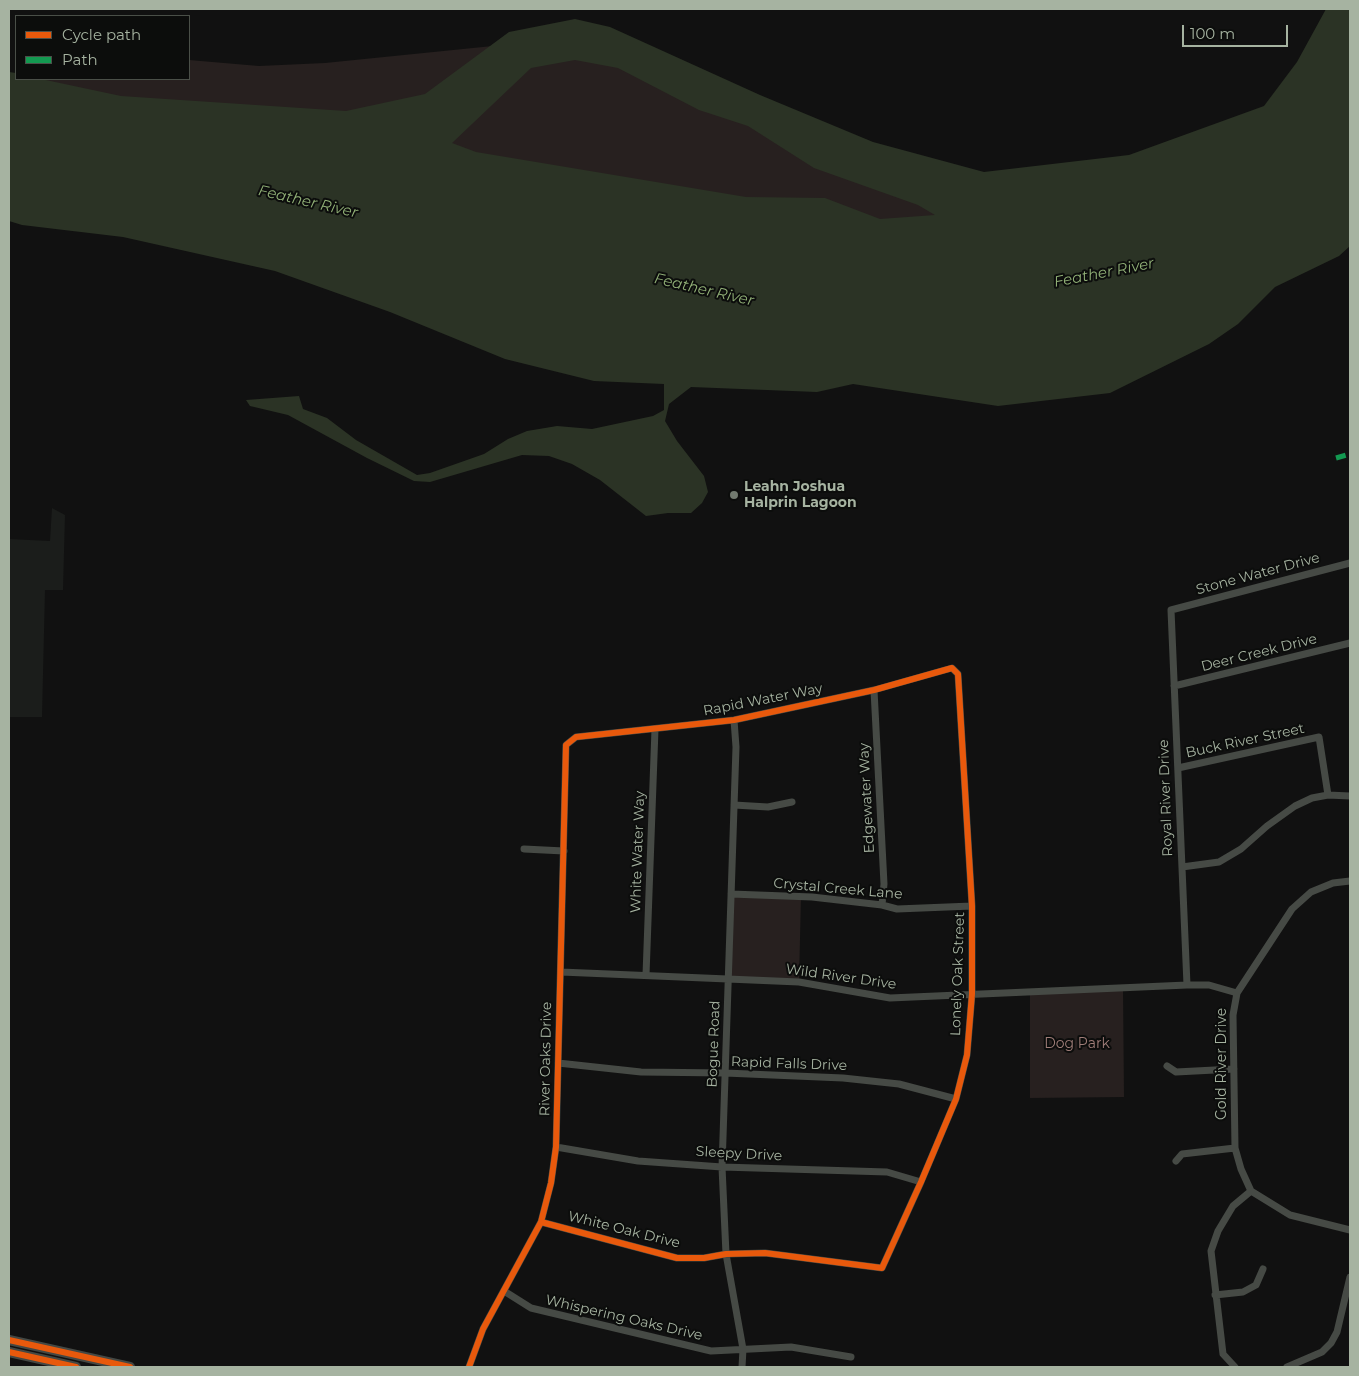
<!DOCTYPE html>
<style>
body{margin:0}
#map{position:relative;width:1359px;height:1376px;overflow:hidden;background:#111;font-family:Montserrat,sans-serif}
canvas{display:block}
.frame{position:absolute;inset:0;border:10px solid #a6b3a1;pointer-events:none}
.legend{position:absolute;left:15px;top:15px;width:175px;height:65px;box-sizing:border-box;background:#0c0d0c;border:1px solid #4a4f48;margin:0;padding:6px 9px;list-style:none;font-size:15px;color:#a6b3a1}
.legend li{display:flex;align-items:center;gap:10px;height:25px}
.legend b{width:25px;border:1px solid #4a4f48}
.scale{position:absolute;left:1182px;top:25px;width:106px;height:22px;box-sizing:border-box;border:2px solid #a6b3a1;border-top:0;padding-left:6px;font-size:15px;line-height:18px;white-space:nowrap;color:#a6b3a1;-webkit-text-stroke:4px #0c0d0c;paint-order:stroke}
</style>
<div id="map">
<canvas width="1359" height="1376"></canvas>
<div class="frame"></div>
<ul class="legend">
<li><b style="height:6px;background:#e8590c"></b>Cycle path</li>
<li><b style="height:6px;background:#139951"></b>Path</li>
</ul>
<div class="scale">100 m</div>
</div>
<script>
const ctx = document.querySelector('canvas').getContext('2d');
ctx.lineJoin = 'round';
function fillPath(path, color) {
  ctx.fillStyle = color;
  ctx.fill(path, 'evenodd');
}
function toPath(rows) {
  const path = new Path2D();
  for (const r of rows) {
    path.moveTo(r[0], r[1]);
    for (let i = 2; i < r.length; i += 2) path.lineTo(r[i], r[i + 1]);
  }
  return path;
}
function strokePath(path, color, width, dash) {
  ctx.strokeStyle = color;
  ctx.lineWidth = width;
  ctx.lineCap = dash ? 'butt' : 'round';
  ctx.setLineDash(dash || []);
  ctx.stroke(path);
}
function label(font, color, halo, rows, align = 'center') {
  ctx.font = font + ' Montserrat,sans-serif';
  ctx.lineWidth = 4;
  ctx.setLineDash([]);
  ctx.textBaseline = 'middle';
  ctx.strokeStyle = halo;
  ctx.fillStyle = color;
  for (const [text, x, y, turn = 0] of rows) {
    ctx.save();
    ctx.translate(x, y);
    ctx.rotate((+turn || 0) * Math.PI / 180);
    ctx.textAlign = isNaN(turn) ? turn : align;
    if (halo) ctx.strokeText(text, 0, 0);
    ctx.fillText(text, 0, 0);
    ctx.restore();
  }
}
fillPath(toPath([
 [52,508,65,515,63,590,45,590,42,717,9,717,9,539,50,541]
]), '#1b1d1b');
fillPath(toPath([
 [542,41,565,41,966,211,852,233,75,101,16,79,189,79,189,60,259,66,325,63],
 [731,894,801,896,799,982,728,978],
 [1123,988,1124,1097,1030,1098,1030,992]
]), '#27201f');
fillPath(toPath([
 [1326,9,1350,9,1350,246,1339,256,1275,287,1238,324,1209,344,1110,393,998,406,853,384,817,392,691,387,669,404,665,421,677,441,704,476,708,492,702,503,691,513,668,513,646,516,600,480,572,464,549,456,522,455,430,482,414,481,367,458,288,415,250,406,246,400,299,396,303,409,327,418,356,440,417,475,430,473,484,454,508,439,527,431,557,426,592,429,653,416,664,410,664,384,594,381,505,359,390,312,275,271,123,237,22,225,9,221,9,72,16,73,16,79,41,79,121,96,346,111,425,94,509,32,575,19,610,27,760,95,873,142,984,172,1129,155,1264,106,1297,62],
 [575,60,618,68,699,110,748,126,814,168,918,205,935,215,880,219,825,198,746,197,476,152,452,143,531,68]
]), '#2b3325');
strokePath(toPath([
 [1174,686,1350,643],
 [874,690,884,884,882,905],
 [734,720,736,747,722,1167,726,1254,743,1349,742,1367],
 [1178,768,1319,737,1328,795],
 [734,805,768,807,792,802],
 [524,849,564,851],
 [1182,867,1219,862,1241,849,1267,826,1295,806,1312,798,1328,795,1350,796],
 [1350,881,1333,883,1311,892,1292,909,1237,993,1233,1015,1235,1148,1241,1169,1251,1191,1290,1215,1350,1230],
 [731,894,812,897,882,905,897,909,972,906],
 [561,972,799,982,890,998,1187,985,1209,985,1237,993],
 [646,975,655,729],
 [1187,985,1171,610,1350,563],
 [558,1063,641,1072,725,1073,843,1078,899,1084,956,1099],
 [1167,1066,1176,1072,1234,1069],
 [556,1147,638,1161,722,1167,887,1172,921,1182],
 [1176,1161,1182,1154,1235,1148],
 [504,1291,531,1308,711,1351,791,1347,851,1357],
 [1215,1295,1243,1292,1256,1285,1263,1269],
 [469,1367,483,1329,541,1222,551,1183,556,1147,566,745,576,737,734,720,874,690,952,668,958,674,972,906,972,994,967,1055,956,1099,921,1182,882,1268,765,1253,726,1254,704,1258,677,1258,541,1222],
 [1235,1367,1223,1354,1211,1251,1218,1231,1233,1206,1251,1191],
 [1287,1367,1322,1352,1331,1343,1337,1332,1350,1277]
]), '#464a45', 7);
strokePath(toPath([
 [9,1340,130,1367],
 [9,1352,76,1367]
]), '#444844', 10);
strokePath(toPath([
 [1336,458,1350,454]
]), '#139951', 5, [10, 5]);
strokePath(toPath([
 [9,1340,130,1367],
 [9,1352,76,1367],
 [469,1367,483,1329,541,1222,551,1183,556,1147,566,745,576,737,734,720,874,690,952,668,958,674,972,906,972,994,967,1055,956,1099,921,1182,882,1268,765,1253,726,1254,704,1258,677,1258,541,1222]
]), '#e8590c', 6);
for (const [x, y, r, color] of [
 [734,495,5,"#727a6f"]
]) {
  const dot = new Path2D();
  dot.arc(x, y, r, 0, 2 * Math.PI);
  ctx.fillStyle = color;
  ctx.fill(dot);
  strokePath(dot, '#0c0d0c', 2);
}
label('bold 14px', '#a6b3a1', '#0c0d0c', [
 ["Leahn Joshua",744,487],
 ["Halprin Lagoon",744,503]
], 'left');
label('14px', '#a6b3a1', '#0c0d0c', [
 ["Stone Water Drive",1258,574,-15],
 ["Deer Creek Drive",1259,653,-14],
 ["Rapid Water Way",763,700,-11],
 ["Buck River Street",1245,741,-12],
 ["Edgewater Way",867,798,-93],
 ["Royal River Drive",1166,798,-92],
 ["White Water Way",638,852,-88],
 ["Crystal Creek Lane",838,889,5],
 ["Lonely Oak Street",958,974,-88],
 ["Wild River Drive",841,977,8],
 ["Bogue Road",714,1044,-88],
 ["River Oaks Drive",546,1059,-89],
 ["Rapid Falls Drive",789,1064,2],
 ["Gold River Drive",1222,1064,-90],
 ["Sleepy Drive",739,1154,3],
 ["White Oak Drive",624,1230,14],
 ["Whispering Oaks Drive",624,1318,13]
]);
label('14px', '#9f7d78', '#0c0d0c', [
 ["Dog Park",1077,1044]
]);
label('italic 15px', '#91b077', '#0c0d0c', [
 ["Feather River",308,202,13],
 ["Feather River",1104,273,-11],
 ["Feather River",704,290,13]
]);
</script>
